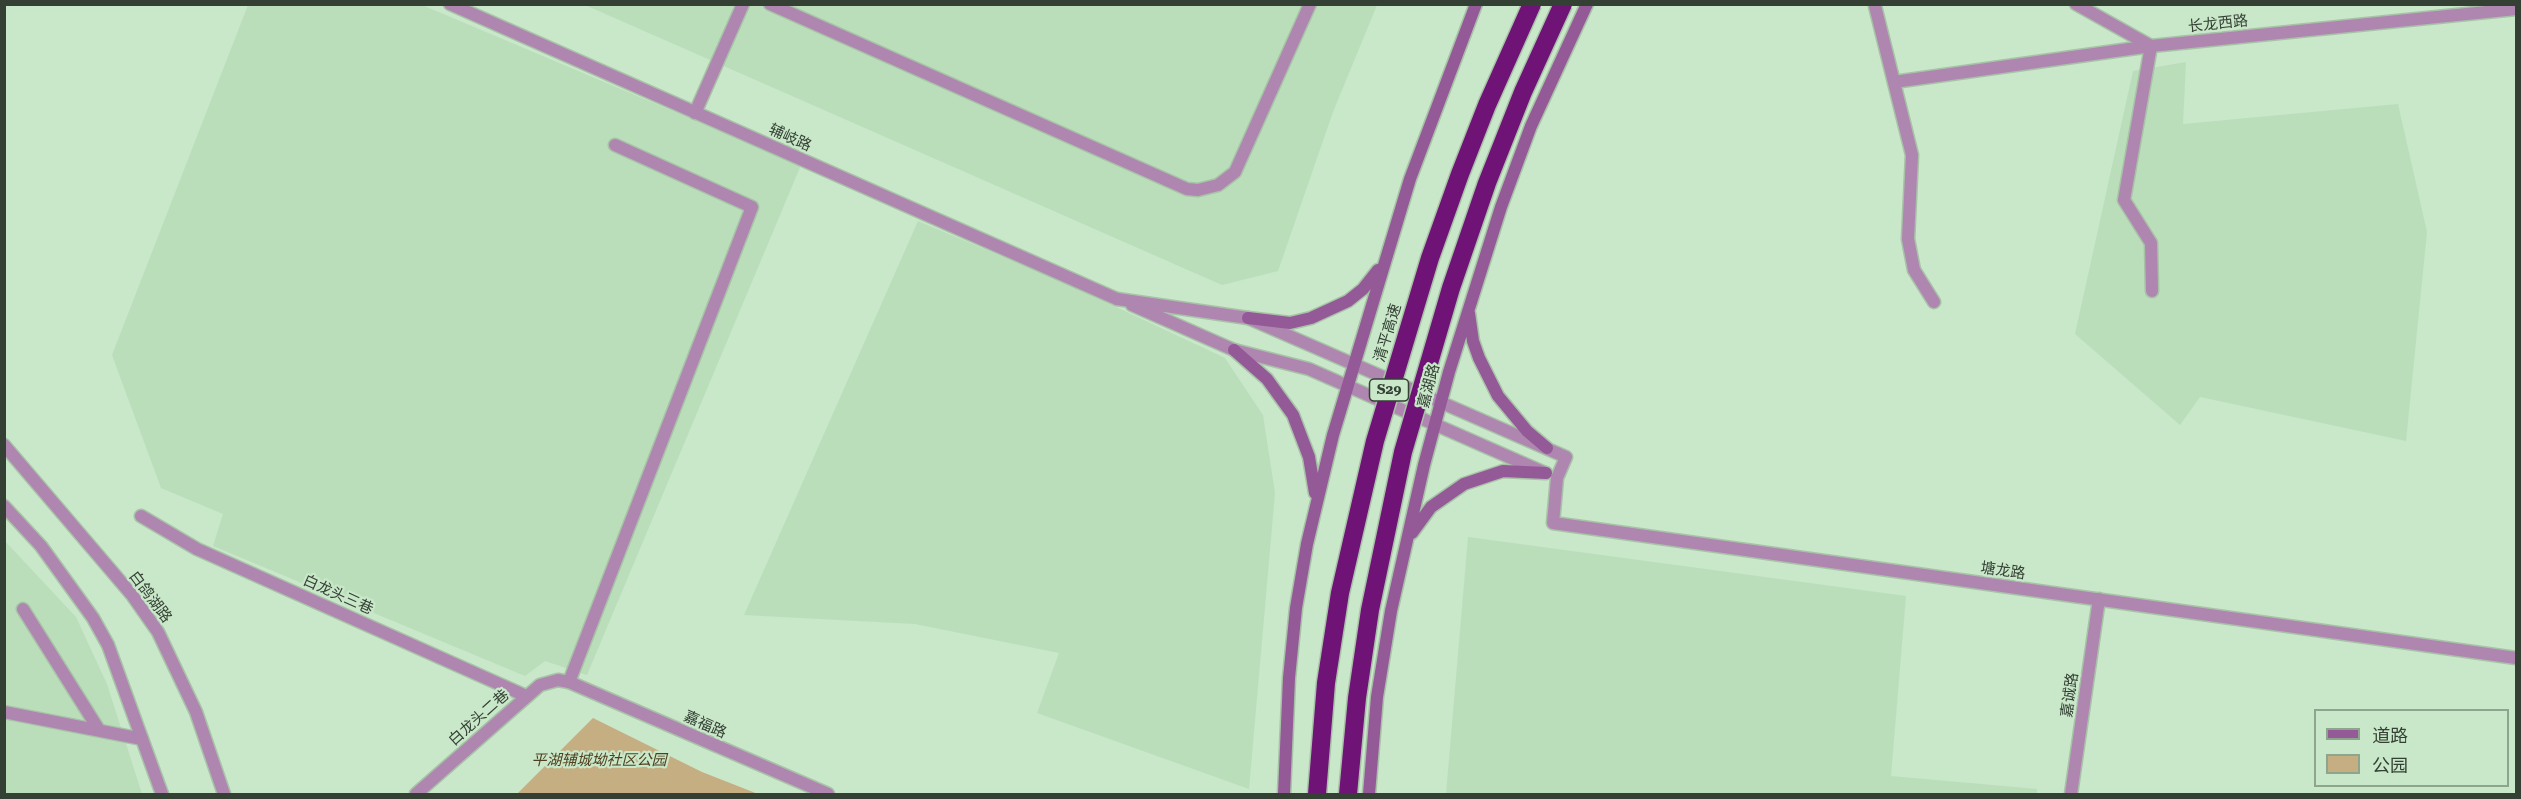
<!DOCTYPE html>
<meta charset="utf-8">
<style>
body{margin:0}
#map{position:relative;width:2521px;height:799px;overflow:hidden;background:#c9e7c9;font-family:"Roboto Serif","Noto Sans SC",serif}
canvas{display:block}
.frame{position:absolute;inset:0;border:6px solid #344034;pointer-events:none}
.legend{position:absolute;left:2314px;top:709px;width:195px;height:78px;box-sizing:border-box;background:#c9e7c9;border:2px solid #8da48d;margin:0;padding:8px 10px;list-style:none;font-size:18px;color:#344034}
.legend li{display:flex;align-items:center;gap:12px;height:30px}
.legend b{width:30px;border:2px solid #8da48d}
</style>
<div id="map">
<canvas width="2521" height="799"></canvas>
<div class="frame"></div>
<ul class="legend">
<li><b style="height:8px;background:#945a98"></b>道路</li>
<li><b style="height:16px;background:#c5ae81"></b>公园</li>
</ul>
</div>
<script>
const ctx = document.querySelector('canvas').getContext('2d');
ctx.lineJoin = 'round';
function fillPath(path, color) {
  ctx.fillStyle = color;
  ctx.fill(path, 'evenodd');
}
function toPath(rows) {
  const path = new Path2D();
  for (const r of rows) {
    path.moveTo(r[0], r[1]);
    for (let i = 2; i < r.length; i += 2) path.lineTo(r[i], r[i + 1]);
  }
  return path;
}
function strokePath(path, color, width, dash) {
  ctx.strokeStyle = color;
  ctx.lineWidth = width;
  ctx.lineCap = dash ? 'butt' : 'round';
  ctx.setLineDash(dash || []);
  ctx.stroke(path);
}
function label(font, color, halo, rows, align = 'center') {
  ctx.font = font + ' "Roboto Serif","Noto Sans SC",serif';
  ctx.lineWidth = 4.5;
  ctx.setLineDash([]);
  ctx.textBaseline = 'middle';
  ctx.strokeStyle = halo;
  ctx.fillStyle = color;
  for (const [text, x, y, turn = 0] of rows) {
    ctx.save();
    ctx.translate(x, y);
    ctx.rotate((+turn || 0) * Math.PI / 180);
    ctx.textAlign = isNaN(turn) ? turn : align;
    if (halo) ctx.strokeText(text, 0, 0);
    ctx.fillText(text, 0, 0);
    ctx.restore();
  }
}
fillPath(toPath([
 [248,5,422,5,801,165,587,675,545,661,525,676,213,546,223,514,161,488,112,355],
 [585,5,1377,5,1333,112,1278,271,1222,285],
 [2186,62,2183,124,2398,104,2427,232,2406,441,2200,397,2180,425,2075,334,2133,71],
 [918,221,1063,282,1225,358,1263,415,1275,493,1249,789,1037,713,1059,653,915,624,744,615],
 [1468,537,1906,596,1891,776,2037,789,2037,794,1446,794],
 [4,540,76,617,107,684,142,794,5,794]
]), '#badeba');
fillPath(toPath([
 [593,718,702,772,758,794,517,794]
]), '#c5ae81');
const service = toPath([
 [770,4,1187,189,1198,190,1218,185,1235,172,1310,4],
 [1875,6,1912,155,1908,239,1914,270,1934,302],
 [1894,82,2151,46,2124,200,2151,243,2152,291],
 [695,113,743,4],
 [141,516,197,549,526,696],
 [23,609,99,730],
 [569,682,752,207,615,145],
 [4,712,142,739]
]);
const minor = toPath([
 [2076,4,2151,46,2516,9],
 [1117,299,1248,318,1566,457,1557,478,1553,523,2516,658],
 [1132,305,1234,350,1309,369,1543,472],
 [4,506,41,546,93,618,108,645,162,794],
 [416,794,540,685,558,680,569,682,828,794],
 [2071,794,2099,599]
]);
const tertiary = toPath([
 [450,4,1117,299],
 [4,445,132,595,158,632,196,712,224,794]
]);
const secondary = toPath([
 [1469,313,1473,341,1479,358,1498,396,1527,431,1547,448],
 [1248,318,1290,323,1311,318,1348,301,1363,289,1378,270],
 [1234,350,1267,379,1293,415,1309,457,1315,493],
 [1412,533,1431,507,1464,484,1503,471,1546,473],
 [1284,794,1289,678,1296,608,1307,544,1333,435,1410,179,1476,4],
 [1369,794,1377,697,1391,611,1424,465,1449,372,1501,207,1531,126,1587,4]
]);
strokePath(service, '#a8c2a8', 15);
strokePath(minor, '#a8c2a8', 15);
strokePath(tertiary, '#a8c2a8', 15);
strokePath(secondary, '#a8c2a8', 15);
strokePath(service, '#ae86b0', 12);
strokePath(minor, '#ae86b0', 12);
strokePath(tertiary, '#ae86b0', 12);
strokePath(secondary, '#945a98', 12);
const motorwayBridge = toPath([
 [1317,794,1326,683,1340,593,1375,441,1430,258,1460,174,1487,105,1532,4],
 [1348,794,1357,698,1370,610,1403,452,1451,288,1487,183,1523,92,1563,4]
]);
strokePath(motorwayBridge, '#a8c2a8', 21, []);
strokePath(motorwayBridge, '#6f1377', 18);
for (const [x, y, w] of [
 [1389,390,39]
]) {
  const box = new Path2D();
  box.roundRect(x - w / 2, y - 11, w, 22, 4.5);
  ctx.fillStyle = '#c9e7c9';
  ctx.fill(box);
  strokePath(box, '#344034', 1.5);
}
label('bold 14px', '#344034', null, [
 ["S29",1389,390]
]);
label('15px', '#344034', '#c9e7c9', [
 ["长龙西路",2218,24,-6],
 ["辅岐路",790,138,24],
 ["清平高速",1388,333,-73],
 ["嘉湖路",1429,386,-75],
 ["塘龙路",2003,571,8],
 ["白龙头三巷",338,595,24],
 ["白鸽湖路",150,597,53],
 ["嘉诚路",2070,695,-82],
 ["白龙头二巷",479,718,-42],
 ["嘉福路",705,725,24]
]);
label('italic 15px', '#4f3f1d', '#c9e7c9', [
 ["平湖辅城坳社区公园",599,761]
]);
</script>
